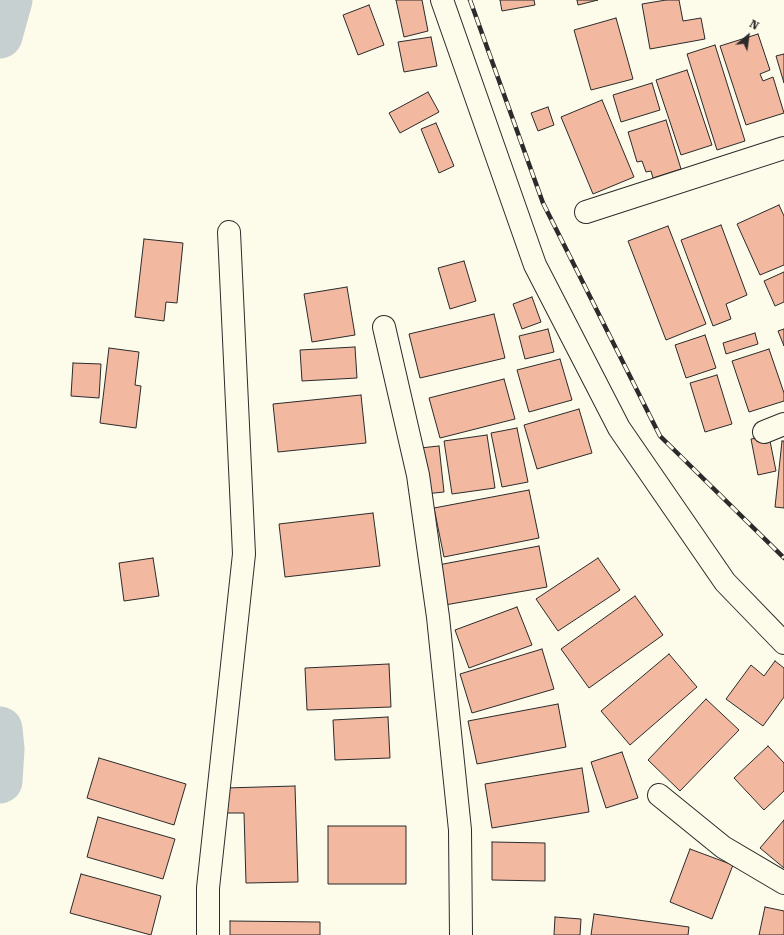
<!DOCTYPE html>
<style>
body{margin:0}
#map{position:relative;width:784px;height:935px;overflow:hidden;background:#fdfbea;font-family:"Roboto Serif",serif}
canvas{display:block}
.north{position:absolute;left:728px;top:16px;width:40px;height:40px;-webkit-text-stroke:3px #fdfbea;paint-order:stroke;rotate:29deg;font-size:11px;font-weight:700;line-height:16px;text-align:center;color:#2b2b2b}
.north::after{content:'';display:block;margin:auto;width:14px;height:18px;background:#2b2b2b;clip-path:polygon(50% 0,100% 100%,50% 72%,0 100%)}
</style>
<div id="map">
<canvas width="784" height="935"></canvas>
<div class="north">N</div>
</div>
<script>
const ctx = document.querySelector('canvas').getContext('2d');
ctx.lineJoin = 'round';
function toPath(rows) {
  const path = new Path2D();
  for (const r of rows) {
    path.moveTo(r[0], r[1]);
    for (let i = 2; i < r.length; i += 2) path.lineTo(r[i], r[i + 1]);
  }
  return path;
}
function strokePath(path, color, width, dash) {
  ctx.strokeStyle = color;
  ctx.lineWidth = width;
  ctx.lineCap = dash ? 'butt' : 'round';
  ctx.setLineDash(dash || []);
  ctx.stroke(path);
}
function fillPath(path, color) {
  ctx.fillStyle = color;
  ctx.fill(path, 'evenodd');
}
strokePath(toPath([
 [0,36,10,0],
 [0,729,2,749,0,781]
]), '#c7d0d0', 45);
const building = toPath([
 [396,0,422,0,428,31,404,37,396,0],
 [500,0,534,0,535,5,502,11,500,0],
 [577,0,598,0,578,5,577,0],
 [666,0,679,0,683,21,701,18,705,39,650,49,642,4,666,0],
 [369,5,384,45,358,55,343,15,369,5],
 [616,18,633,79,591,90,574,30,616,18],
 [758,34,770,70,760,74,763,81,773,77,784,113,746,125,720,46,758,34],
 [431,37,437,66,404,72,398,42,431,37],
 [715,45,745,141,717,150,687,54,715,45],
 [784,54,784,83,776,56,784,54],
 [687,70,712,145,681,155,656,80,687,70],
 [652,83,660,110,621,122,613,95,652,83],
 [428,92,439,112,400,133,389,113,428,92],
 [602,100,634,177,593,194,561,117,602,100],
 [548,107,554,125,538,131,531,113,548,107],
 [666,120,681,169,653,178,651,171,646,172,642,161,637,162,628,132,666,120],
 [436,123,454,166,439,173,421,129,436,123],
 [779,205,784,216,784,265,760,275,737,224,779,205],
 [721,225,747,295,726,304,731,319,713,326,681,240,721,225],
 [668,226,706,324,666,340,628,241,668,226],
 [144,239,183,243,177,303,166,302,164,321,135,317,144,239],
 [464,261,476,301,450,309,438,268,464,261],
 [784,272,784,302,775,306,764,281,784,272],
 [347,287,355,335,312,342,304,294,347,287],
 [532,297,541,322,522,329,513,304,532,297],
 [494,314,505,358,420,378,409,334,494,314],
 [548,329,554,352,525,359,519,336,548,329],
 [784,329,784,346,778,331,784,329],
 [755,333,758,344,726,354,723,343,755,333],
 [705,335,716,368,686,378,675,345,705,335],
 [355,347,357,378,302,381,300,350,355,347],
 [109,348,139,352,135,385,141,386,136,428,100,423,109,348],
 [769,349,784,393,784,401,749,412,732,361,769,349],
 [560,359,572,400,529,412,517,370,560,359],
 [73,363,101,364,99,398,71,396,73,363],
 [717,375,732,424,705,432,690,383,717,375],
 [504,379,515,419,440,438,429,398,504,379],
 [361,395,366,443,278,452,273,404,361,395],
 [579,409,592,453,537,469,524,425,579,409],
 [517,428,528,482,502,487,491,433,517,428],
 [487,435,495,488,452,494,444,441,487,435],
 [769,436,776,471,758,475,751,439,769,436],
 [782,441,784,441,784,508,775,507,782,441],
 [439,446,444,492,425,494,420,448,439,446],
 [529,490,539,538,444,557,434,508,529,490],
 [373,513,380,566,285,577,279,524,373,513],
 [539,546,547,587,445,605,438,565,539,546],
 [153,558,159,596,124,601,119,563,153,558],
 [598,558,620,590,558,631,536,599,598,558],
 [635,596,663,635,589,688,561,649,635,596],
 [517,607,532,645,469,668,455,630,517,607],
 [542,649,554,689,472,713,460,674,542,649],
 [669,654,697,687,630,745,601,711,669,654],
 [775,661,784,668,784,697,763,726,726,699,751,665,764,676,775,661],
 [389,664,391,707,307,710,305,668,389,664],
 [706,699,739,730,680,791,648,760,706,699],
 [558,704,566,747,477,764,468,721,558,704],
 [388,717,390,758,335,760,333,720,388,717],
 [768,746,784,763,784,791,764,810,734,778,768,746],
 [622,752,638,798,606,808,591,762,622,752],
 [99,758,186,784,174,825,87,798,99,758],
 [582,768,589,812,492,828,485,784,582,768],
 [295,786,298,882,246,883,244,813,225,813,225,788,295,786],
 [98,817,175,839,163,879,87,857,98,817],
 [784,820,784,868,760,848,784,820],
 [328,826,406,826,406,884,328,884,328,826],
 [492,842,545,843,545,881,492,880,492,842],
 [690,849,733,865,712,919,670,902,690,849],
 [81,874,161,896,151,935,70,913,81,874],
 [765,907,784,911,784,935,759,935,765,907],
 [594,914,689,927,688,935,591,935,594,914],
 [555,917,581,919,580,935,554,935,555,917],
 [230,921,320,922,320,935,230,935,230,921]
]);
fillPath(building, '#f2b8a0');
strokePath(building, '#2b2b2b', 1);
const street = toPath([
 [442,0,535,265,619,428,725,582,784,643],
 [586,212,784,148],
 [384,327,418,475,438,617,460,830,461,935],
 [764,432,784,424],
 [659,795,723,847,784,883],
 [208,935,208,888,244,554,229,232]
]);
strokePath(street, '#2b2b2b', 24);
strokePath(street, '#fdfbea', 22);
const rail = toPath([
 [470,0,543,203,660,436,784,558]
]);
strokePath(rail, '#2b2b2b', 4.5);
strokePath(rail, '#fdfbea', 3, [9]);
</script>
